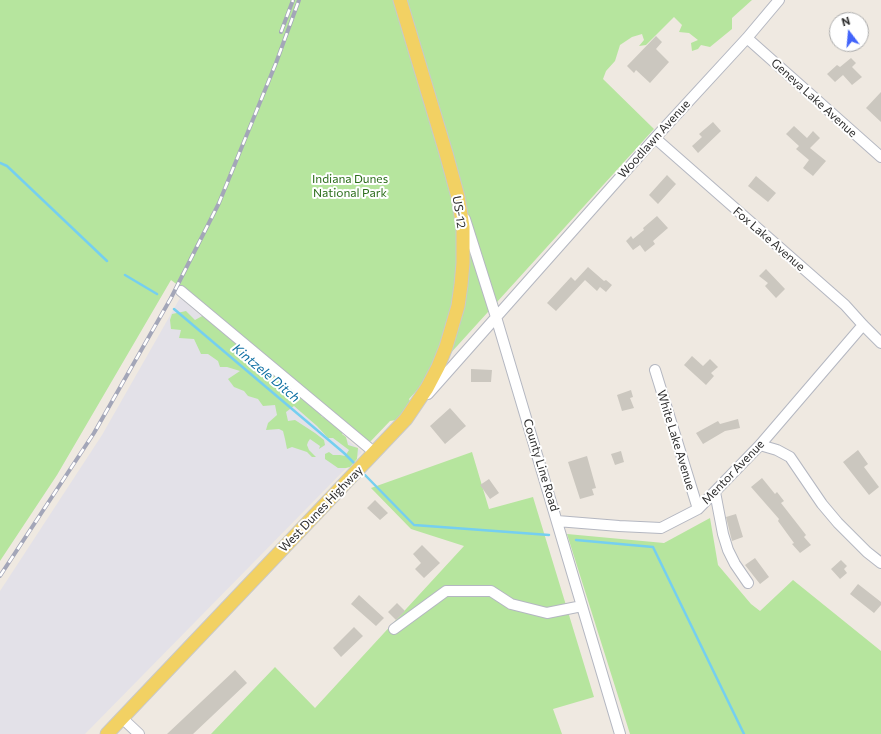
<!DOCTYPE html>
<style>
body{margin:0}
#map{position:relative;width:881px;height:734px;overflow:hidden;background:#efe9e1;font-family:Commissioner,sans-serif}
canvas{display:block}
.north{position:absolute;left:829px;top:12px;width:40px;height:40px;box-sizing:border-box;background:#fff;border:1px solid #ababab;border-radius:50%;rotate:344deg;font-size:11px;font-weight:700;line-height:16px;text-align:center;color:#2e2e2e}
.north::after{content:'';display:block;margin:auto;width:14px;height:18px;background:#4264fb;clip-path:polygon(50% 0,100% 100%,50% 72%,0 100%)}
</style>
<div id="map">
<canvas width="881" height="734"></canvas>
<div class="north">N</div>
</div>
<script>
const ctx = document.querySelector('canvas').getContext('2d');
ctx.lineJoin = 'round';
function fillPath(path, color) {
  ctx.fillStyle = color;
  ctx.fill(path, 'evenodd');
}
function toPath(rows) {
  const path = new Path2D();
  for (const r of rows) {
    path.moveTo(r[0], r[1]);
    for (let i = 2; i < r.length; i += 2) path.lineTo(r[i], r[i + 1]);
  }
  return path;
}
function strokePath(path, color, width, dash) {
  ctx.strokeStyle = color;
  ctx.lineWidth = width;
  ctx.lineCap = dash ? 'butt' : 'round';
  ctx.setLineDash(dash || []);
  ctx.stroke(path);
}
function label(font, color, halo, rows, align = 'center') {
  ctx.font = font + ' Commissioner,sans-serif';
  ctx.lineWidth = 4;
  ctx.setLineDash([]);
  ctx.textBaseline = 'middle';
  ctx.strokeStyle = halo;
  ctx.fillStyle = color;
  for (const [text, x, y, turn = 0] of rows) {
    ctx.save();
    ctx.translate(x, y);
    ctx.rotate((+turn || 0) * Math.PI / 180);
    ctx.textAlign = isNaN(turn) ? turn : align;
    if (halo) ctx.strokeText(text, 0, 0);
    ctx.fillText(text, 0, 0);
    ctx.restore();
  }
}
fillPath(toPath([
 [180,298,362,452,85,734,0,734,0,591,102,435]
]), '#e3e1e8');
fillPath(toPath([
 [0,0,752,0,732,18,732,29,710,47,701,45,698,49,692,51,691,43,698,40,689,33,679,32,682,25,674,17,646,45,639,46,644,40,642,34,632,37,620,45,615,61,606,71,603,79,654,129,409,399,410,401,404,413,396,420,390,421,370,442,318,410,322,417,327,418,343,432,342,434,346,437,348,445,358,448,357,459,350,467,346,468,338,468,325,459,325,454,329,452,333,455,340,455,345,456,349,450,333,438,328,438,317,426,294,406,286,412,288,421,295,420,315,433,324,440,325,445,319,449,320,446,310,439,308,442,307,445,309,450,316,457,312,457,307,452,292,447,287,449,285,439,283,431,279,429,266,430,268,423,277,415,275,405,263,406,258,399,248,396,244,391,234,387,228,379,240,371,227,367,220,367,218,361,208,354,201,354,194,339,179,338,181,330,171,329,170,320,172,314,186,311,195,320,204,315,178,287,179,286,171,280,57,475,0,561],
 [472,452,489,509,533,497,594,697,553,709,562,734,211,734,275,667,315,708,464,546,411,529,371,488],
 [710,518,718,565,751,604,760,611,793,580,881,651,881,734,630,734,567,534,664,543]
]), '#b6e59e');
strokePath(toPath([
 [0,163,7,166,107,261],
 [125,275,157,294],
 [174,309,344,453,354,463],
 [365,475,414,525,549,535],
 [576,540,653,547,744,734]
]), '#75cff0', 2.5);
fillPath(toPath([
 [656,36,662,42,656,49,669,62,650,83,636,70,634,73,627,66],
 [851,58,856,63,852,67,862,77,852,85,843,75,835,82,827,74,837,65,840,67],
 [881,92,881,122,866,108],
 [713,122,721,131,698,153,692,146,702,137,699,134],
 [794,126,807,138,813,131,820,138,810,148,826,161,813,176,803,168,809,160,796,149,799,146,786,134],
 [667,175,676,184,658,204,649,195],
 [756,176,776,193,768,202,748,186],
 [657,216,668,228,653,241,655,244,645,252,640,245,633,250,626,241,631,236,633,239,644,230,643,228],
 [588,267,604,281,606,280,612,285,606,292,600,287,597,291,585,280,556,311,547,303,571,277,575,281],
 [766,269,785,289,776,298,765,286,768,283,759,276],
 [692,356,703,366,710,359,718,367,711,373,714,376,706,385,684,365],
 [471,369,492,370,491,382,471,382],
 [631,390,633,397,630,398,634,408,622,411,617,395],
 [450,408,466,426,445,444,430,426],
 [738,419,740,428,725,431,703,444,696,433,718,421,720,424],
 [858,450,868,464,864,467,879,487,869,495,843,462],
 [621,451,624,462,615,465,611,454],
 [587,456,596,488,592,489,594,495,580,499,568,462],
 [762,478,775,494,777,492,784,501,781,503,806,535,804,537,811,545,800,553,792,544,794,543,778,521,779,519,751,487],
 [489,479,499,493,490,499,480,485],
 [375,500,388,513,380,520,367,508],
 [736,514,743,537,732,541,726,517],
 [422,545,440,563,424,578,415,569,421,563,413,554],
 [755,558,769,577,760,584,745,565],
 [841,560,847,566,844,569,847,573,840,579,831,569],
 [858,584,881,602,881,605,874,613,850,594],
 [359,595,384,618,376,626,351,604],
 [397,603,405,611,396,620,388,612],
 [354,627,363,636,341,657,333,648],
 [235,670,247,683,193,734,167,734]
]), '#cbc7bf');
const minor = toPath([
 [747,38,881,157],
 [655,138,845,305,863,325,881,343],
 [465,219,496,317,620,734],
 [181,291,375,453],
 [655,370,698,509],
 [428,394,655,138,747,38,779,0],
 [760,445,777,450,790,457,822,504,838,523,867,552,881,563],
 [715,492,723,534,728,550,735,564,748,583],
 [557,521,619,526,661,528,698,509,760,445,863,325],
 [394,629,446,591,491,591,511,604,547,613,582,606],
 [122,718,139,734]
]);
const major = toPath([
 [107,734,406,419,427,388,438,367,446,347,458,306,461,285,463,263,463,227,458,197,446,153,400,0]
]);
strokePath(minor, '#b4b7c1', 12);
strokePath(major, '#c9c9c9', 15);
strokePath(minor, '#fff', 10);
strokePath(major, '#f2d163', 13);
const rail = toPath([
 [281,32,293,0],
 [0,576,94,433,171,298,219,203,276,63,299,0]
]);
strokePath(rail, '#a3a6b8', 4);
strokePath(rail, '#fff', 2.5, [8]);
label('12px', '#2e2e2e', '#fff', [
 ["Geneva Lake Avenue",814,98,42],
 ["Woodlawn Avenue",654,139,-48],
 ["US-12",459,212,81],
 ["Fox Lake Avenue",769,239,41],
 ["White Lake Avenue",676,440,73],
 ["County Line Road",541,465,73],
 ["Mentor Avenue",733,472,-46],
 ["West Dunes Highway",321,509,-46]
]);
label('12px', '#2c6e1b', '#fff', [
 ["Indiana Dunes",350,179],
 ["National Park",350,193]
]);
label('italic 13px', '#0d6fa3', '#fff', [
 ["Kintzele Ditch",266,373,40]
]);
</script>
